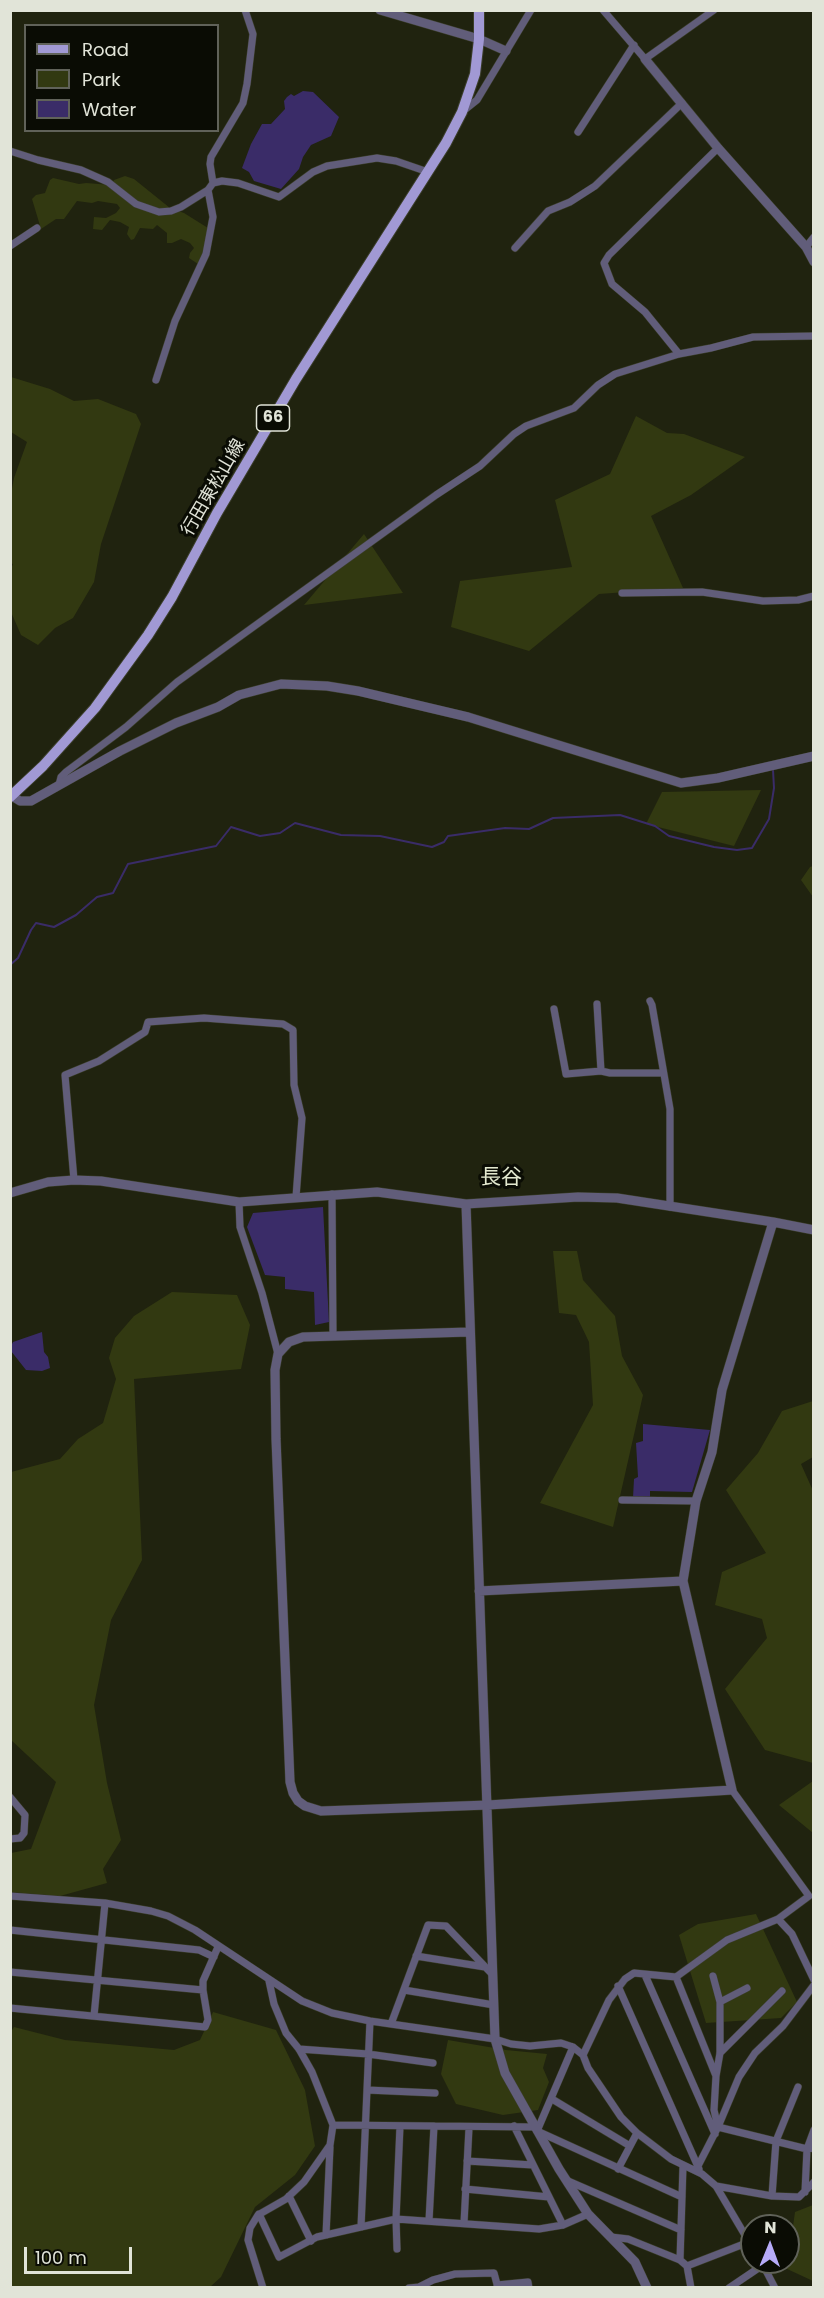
<!DOCTYPE html>
<meta charset="utf-8">
<style>
body{margin:0}
#map{position:relative;width:824px;height:2298px;overflow:hidden;background:#20230f;font-family:Poppins,sans-serif}
canvas{display:block}
.frame{position:absolute;inset:0;border:12px solid #e1e4d8;pointer-events:none}
.legend{position:absolute;left:24px;top:24px;width:195px;height:108px;box-sizing:border-box;background:#0a0c04;border:2px solid #606259;margin:0;padding:8px 10px;list-style:none;font-size:18px;color:#e1e4d8}
.legend li{display:flex;align-items:center;gap:12px;height:30px}
.legend b{width:30px;border:2px solid #606259}
.north{position:absolute;left:740px;top:2214px;width:60px;height:60px;box-sizing:border-box;background:#0a0c04;border:2px solid #606259;border-radius:50%;rotate:1deg;font-size:16px;font-weight:700;line-height:24px;text-align:center;color:#e1e4d8}
.north::after{content:'';display:block;margin:auto;width:21px;height:27px;background:#b6abf8;clip-path:polygon(50% 0,100% 100%,50% 72%,0 100%)}
.scale{position:absolute;left:24px;top:2247px;width:108px;height:27px;box-sizing:border-box;border:3px solid #e1e4d8;border-top:0;padding-left:8px;font-size:18px;line-height:21px;white-space:nowrap;color:#e1e4d8;-webkit-text-stroke:4px #0a0c04;paint-order:stroke}
</style>
<div id="map">
<canvas width="824" height="2298"></canvas>
<div class="frame"></div>
<ul class="legend">
<li><b style="height:8px;background:#a199d4"></b>Road</li>
<li><b style="height:16px;background:#323911"></b>Park</li>
<li><b style="height:16px;background:#3a2c68"></b>Water</li>
</ul>
<div class="north">N</div>
<div class="scale">100 m</div>
</div>
<script>
const ctx = document.querySelector('canvas').getContext('2d');
ctx.lineJoin = 'round';
function fillPath(path, color) {
  ctx.fillStyle = color;
  ctx.fill(path, 'evenodd');
}
function toPath(rows) {
  const path = new Path2D();
  for (const r of rows) {
    path.moveTo(r[0], r[1]);
    for (let i = 2; i < r.length; i += 2) path.lineTo(r[i], r[i + 1]);
  }
  return path;
}
function strokePath(path, color, width, dash) {
  ctx.strokeStyle = color;
  ctx.lineWidth = width;
  ctx.lineCap = dash ? 'butt' : 'round';
  ctx.setLineDash(dash || []);
  ctx.stroke(path);
}
function label(font, color, halo, rows, align = 'center') {
  ctx.font = font + ' Poppins,"Noto Sans JP",sans-serif';
  ctx.lineWidth = 6;
  ctx.setLineDash([]);
  ctx.textBaseline = 'middle';
  ctx.strokeStyle = halo;
  ctx.fillStyle = color;
  for (const [text, x, y, turn = 0] of rows) {
    ctx.save();
    ctx.translate(x, y);
    ctx.rotate((+turn || 0) * Math.PI / 180);
    ctx.textAlign = isNaN(turn) ? turn : align;
    if (halo) ctx.strokeText(text, 0, 0);
    ctx.fillText(text, 0, 0);
    ctx.restore();
  }
}
fillPath(toPath([
 [125,176,134,179,170,208,184,213,208,228,207,245,198,264,189,258,190,253,194,248,190,243,181,239,172,243,167,243,167,233,157,225,153,229,140,228,134,239,131,240,127,234,129,227,120,222,110,220,102,230,93,229,94,217,106,218,116,213,120,208,117,204,98,201,92,203,77,201,64,219,56,219,41,229,32,199,36,195,45,193,50,180,53,178,79,184,86,183,111,185,114,180],
 [11,377,50,389,74,401,98,399,136,414,141,424,101,544,94,582,73,618,55,628,38,645,21,635,11,612,10,571,13,564,10,563,11,494,14,478,27,442,11,432],
 [636,416,667,433,684,434,745,457,691,495,651,516,683,588,599,594,529,651,451,627,460,581,572,567,555,500,610,474],
 [364,534,403,593,304,605],
 [761,790,734,846,646,824,662,792],
 [813,866,814,866,813,897,801,880,810,867],
 [553,1251,577,1251,583,1280,615,1316,622,1356,643,1395,613,1527,540,1503,593,1405,589,1342,576,1315,559,1313],
 [172,1292,237,1295,250,1325,241,1369,134,1379,142,1560,111,1620,94,1705,107,1783,121,1840,103,1869,107,1883,60,1896,11,1892,11,1853,31,1849,56,1782,11,1740,11,1472,60,1459,78,1439,103,1423,116,1379,109,1358,115,1338,134,1316],
 [813,1401,813,1457,801,1464,814,1493,813,1763,765,1750,725,1689,767,1638,762,1619,715,1605,722,1572,766,1553,726,1490,758,1453,782,1411],
 [813,1781,813,1833,779,1805],
 [756,1914,797,2002,781,2018,706,2023,679,1935,698,1924],
 [213,2012,276,2030,305,2090,315,2146,295,2175,255,2207,221,2277,210,2287,11,2287,10,2033,14,2027,65,2040,174,2050,200,2040],
 [448,2040,506,2050,547,2054,543,2068,549,2082,538,2110,503,2115,456,2104,441,2074],
 [813,2205,814,2205,813,2281,785,2268,786,2262,788,2262,795,2212]
]), '#323911');
fillPath(toPath([
 [303,91,313,92,339,117,331,136,311,145,303,157,299,169,281,189,254,181,249,172,242,168,251,144,262,124,271,124,285,109,284,101,287,97,291,94,294,96],
 [323,1207,329,1322,315,1325,314,1292,285,1289,285,1277,265,1275,247,1227,253,1213],
 [42,1332,44,1352,48,1357,50,1368,42,1371,26,1370,11,1351,11,1346,13,1342],
 [643,1424,710,1430,692,1492,650,1491,650,1497,633,1498,634,1479,638,1477,636,1443,643,1441]
]), '#3a2c68');
strokePath(toPath([
 [10,965,18,958,31,930,36,923,54,927,76,915,97,897,113,893,128,864,216,846,231,827,260,836,280,833,295,823,341,835,380,836,432,847,444,842,448,836,505,828,529,829,553,818,620,815,655,826,669,836,714,847,737,850,752,848,769,819,774,788,773,770]
]), '#3a2c68', 2);
const minor = toPath([
 [603,10,645,59,714,10],
 [462,112,477,100,531,10],
 [578,132,634,45],
 [10,151,38,160,81,170,108,182,136,204,159,212,171,211,181,207,208,190,213,183,222,181,238,183,279,197,313,172,327,166,377,158,396,161,428,172],
 [213,183,210,164,211,157,243,103,247,84,253,34,245,10],
 [10,246,37,228],
 [806,247,814,237],
 [515,248,548,211,570,202,595,186,682,103],
 [679,354,645,312,612,284,604,263,609,255,718,148],
 [156,380,175,321,206,254,213,217,208,190],
 [622,593,702,592,763,601,798,600,814,596],
 [59,785,61,777,66,772,126,727,177,682,436,495,480,466,514,434,526,426,574,408,598,385,615,374,679,354,711,348,753,337,814,336],
 [650,1001,652,1005,670,1109,670,1207],
 [597,1004,601,1071,610,1073,662,1073],
 [554,1009,566,1074,601,1071],
 [74,1180,65,1075,99,1061,145,1032,148,1022,204,1018,283,1024,293,1030,294,1085,302,1118,296,1197],
 [332,1194,333,1335],
 [239,1202,240,1227,262,1293,278,1354],
 [622,1500,696,1501],
 [10,1797,25,1815,24,1833,20,1838,10,1839],
 [10,1896,105,1903,151,1911,168,1916,195,1930,302,2001,332,2013,370,2021,495,2039,511,2044,530,2046,561,2043,573,2047,583,2055,588,2068,621,2117,637,2133,671,2159,702,2174,716,2186,752,2247],
 [778,1919,792,1934,814,1980],
 [10,1930,199,1950,214,1957],
 [416,1956,485,1967],
 [10,1972,203,1990],
 [645,1975,715,2134],
 [713,1976,720,2002,720,2053,716,2076],
 [676,1977,716,2076,714,2110,718,2127,807,2149,814,2148],
 [618,1986,699,2169],
 [404,1990,494,2005],
 [720,2002,747,1988],
 [10,2008,205,2027,208,2020,203,1990,203,1981,218,1947],
 [94,2016,105,1903],
 [391,2024,428,1925,446,1926,493,1975],
 [573,2047,537,2131,682,2197],
 [299,2049,368,2054,433,2063],
 [720,2053,782,1991],
 [583,2055,609,2000,625,1979,634,1973,676,1977,727,1940,778,1919,809,1896,732,1790],
 [367,2090,435,2093],
 [552,2099,630,2146],
 [333,2125,535,2127],
 [514,2126,563,2225],
 [467,2161,533,2165],
 [698,2166,718,2127,739,2077,755,2053,783,2026,814,1985],
 [618,2169,637,2133],
 [568,2181,681,2230],
 [716,2186,772,2196,799,2197,814,2182],
 [465,2189,549,2197],
 [805,2192,807,2149,814,2130],
 [289,2196,311,2241],
 [772,2196,776,2141,798,2087],
 [259,2214,279,2257,317,2237,396,2219,539,2229,563,2225,588,2214],
 [429,2221,434,2126],
 [464,2223,469,2128],
 [361,2227,370,2021],
 [326,2235,330,2147],
 [611,2237,628,2239,680,2260,687,2266,691,2288],
 [397,2249,396,2219,400,2126],
 [680,2260,683,2166],
 [762,2263,775,2288],
 [687,2266,749,2242],
 [497,2285,528,2282,529,2288],
 [263,2288,248,2240,250,2228,258,2215,286,2199,304,2182,330,2145,333,2125,312,2072,299,2049,286,2033,274,2004,269,1981],
 [409,2288,419,2287,433,2280,455,2274,494,2273,498,2288],
 [729,2288,763,2265]
]);
const tertiary = toPath([
 [380,10,479,39,506,51],
 [645,59,718,148,806,247,814,262],
 [12,796,20,801,31,801,120,751,176,723,218,707,239,695,281,684,327,686,358,691,468,717,681,783,718,778,814,756],
 [10,1193,48,1182,74,1180,101,1181,239,1202,377,1192,466,1204,578,1197,617,1198,773,1222,814,1230],
 [466,1204,495,2039,505,2073,559,2169,588,2214,635,2262,647,2288],
 [469,1332,303,1337,289,1342,278,1354,275,1370,276,1439,290,1782,293,1793,298,1801,305,1806,321,1811,488,1805,732,1790,683,1581,696,1501,712,1452,722,1390,773,1222],
 [479,1591,683,1581]
]);
const primary = toPath([
 [10,797,43,766,95,708,148,635,172,597,217,513,296,379,446,143,462,112,475,74,479,39,479,10]
]);
strokePath(minor, '#3b3e2b', 8);
strokePath(tertiary, '#3b3e2b', 10);
strokePath(primary, '#3b3e2b', 12);
strokePath(minor, '#615d7a', 7);
strokePath(tertiary, '#615d7a', 9);
strokePath(primary, '#a199d4', 10);
for (const [x, y, w] of [
 [273,418,33]
]) {
  const box = new Path2D();
  box.roundRect(x - w / 2, y - 13, w, 26, 4.5);
  ctx.fillStyle = '#0a0c04';
  ctx.fill(box);
  strokePath(box, '#e1e4d8', 1.5);
}
label('bold 16px', '#e1e4d8', null, [
 ["66",273,418]
]);
label('18px', '#e1e4d8', '#0a0c04', [
 ["行田東松山線",214,488,-60]
]);
label('21px', '#e2e8ce', '#0a0c04', [
 ["長谷",501,1179]
]);
</script>
